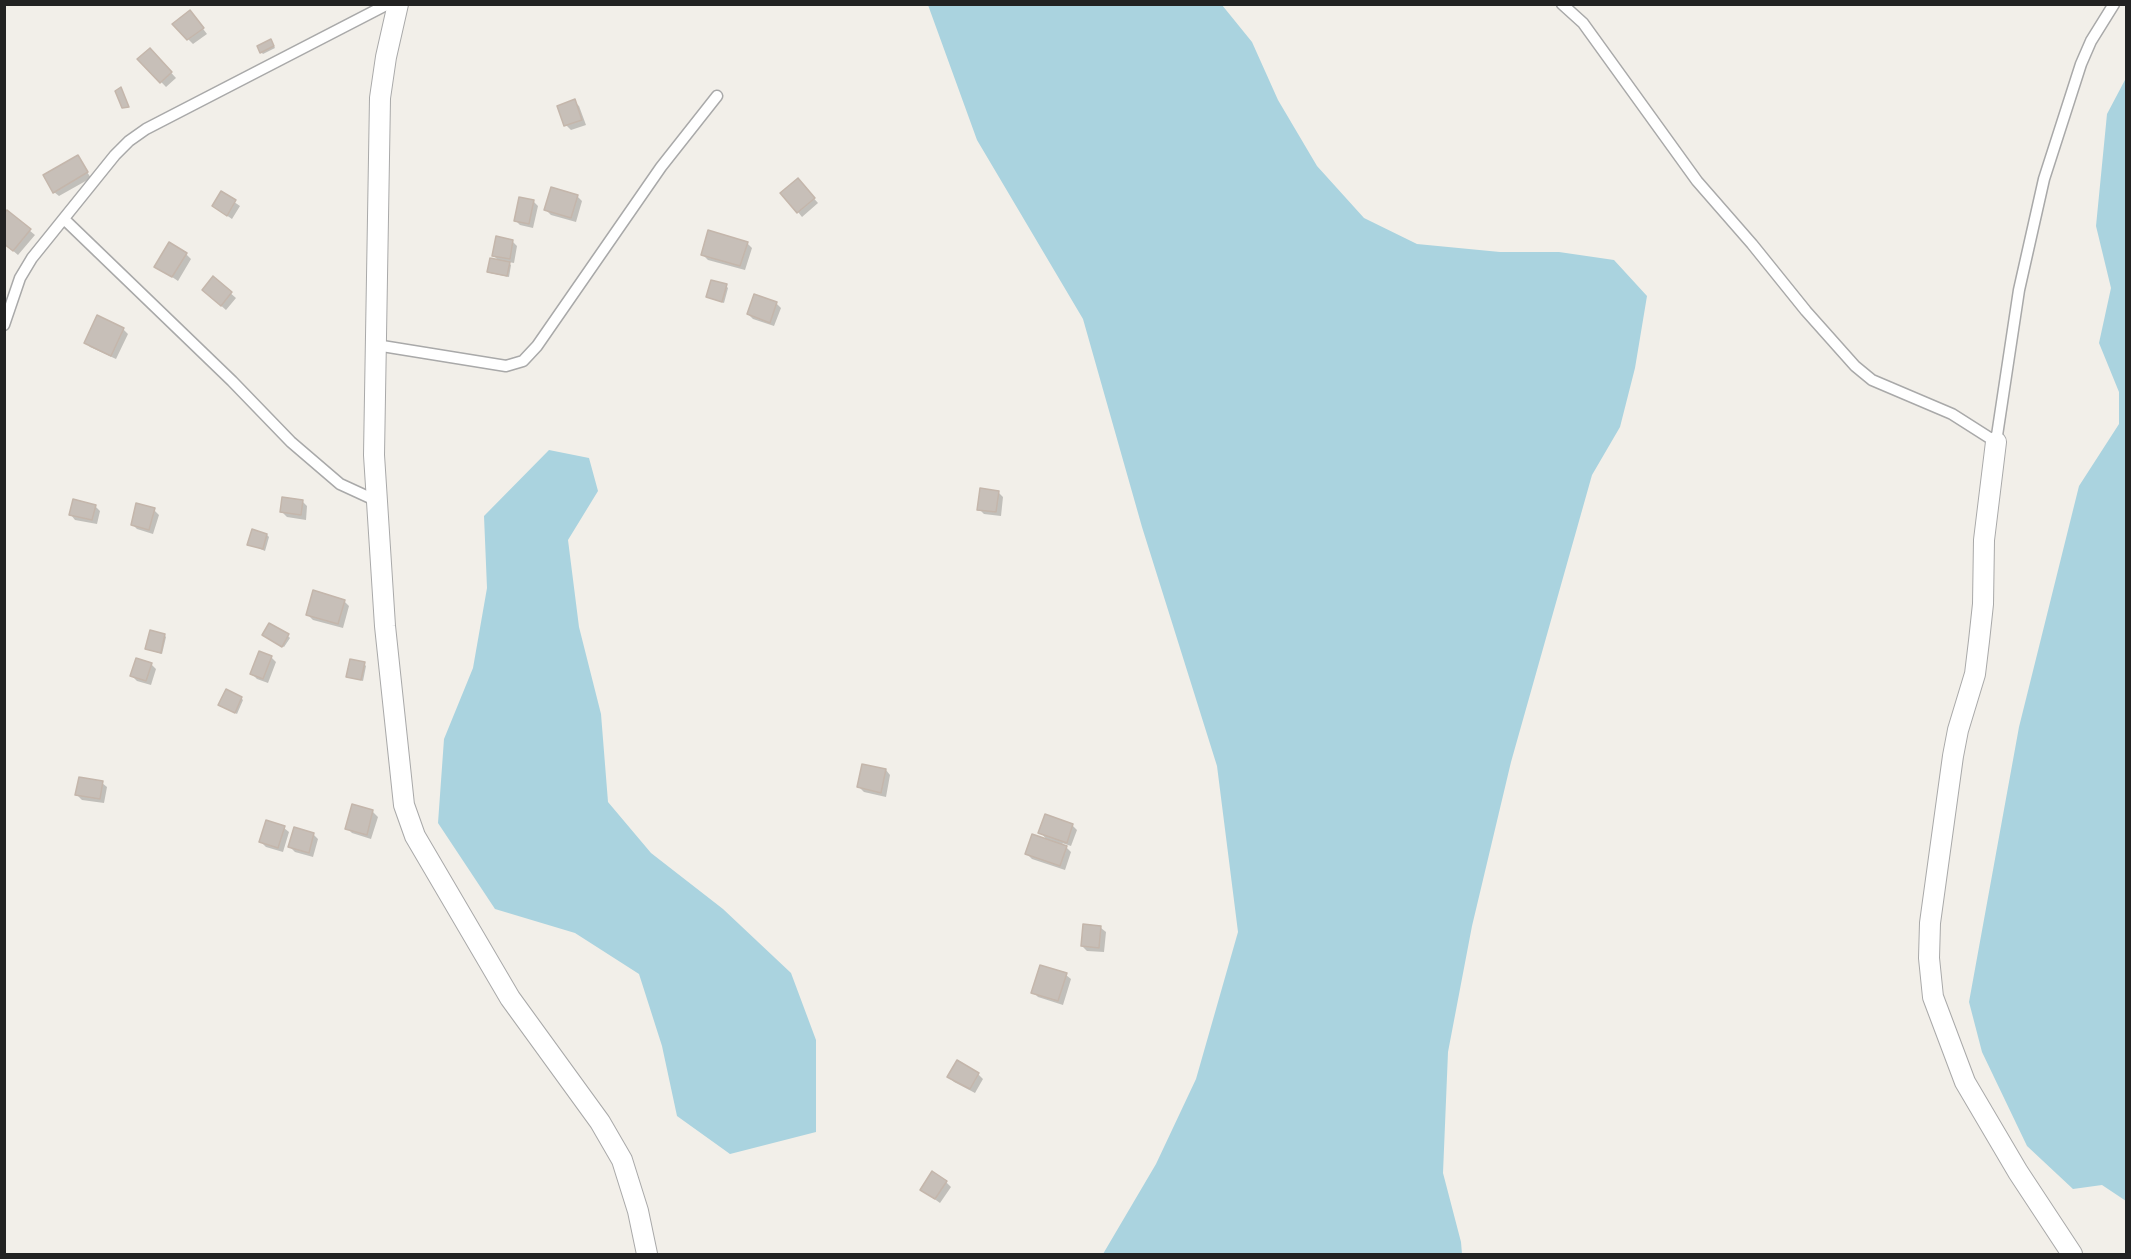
<!DOCTYPE html>
<style>
body{margin:0}
#map{position:relative;width:2131px;height:1259px;overflow:hidden;background:#f2efe9;font-family:"Space Grotesk",sans-serif}
canvas{display:block}
.frame{position:absolute;inset:0;border:6px solid #222;pointer-events:none}
</style>
<div id="map">
<canvas width="2131" height="1259"></canvas>
<div class="frame"></div>
</div>
<script>
const ctx = document.querySelector('canvas').getContext('2d');
ctx.lineJoin = 'round';
function fillPath(path, color) {
  ctx.fillStyle = color;
  ctx.fill(path, 'evenodd');
}
function toPath(rows) {
  const path = new Path2D();
  for (const r of rows) {
    path.moveTo(r[0], r[1]);
    for (let i = 2; i < r.length; i += 2) path.lineTo(r[i], r[i + 1]);
  }
  return path;
}
function strokePath(path, color, width, dash) {
  ctx.strokeStyle = color;
  ctx.lineWidth = width;
  ctx.lineCap = dash ? 'butt' : 'round';
  ctx.setLineDash(dash || []);
  ctx.stroke(path);
}
fillPath(toPath([
 [928,5,1222,5,1252,42,1278,100,1317,166,1364,218,1417,244,1500,252,1559,252,1614,260,1647,296,1635,368,1620,427,1592,475,1511,762,1472,926,1448,1052,1443,1173,1461,1242,1462,1254,1103,1254,1156,1164,1196,1079,1238,932,1217,766,1142,527,1083,319,977,140],
 [2126,78,2126,1201,2102,1185,2073,1189,2027,1146,1982,1052,1969,1002,2019,727,2079,486,2119,424,2119,392,2099,343,2111,288,2096,226,2107,114],
 [549,450,589,458,598,491,568,540,579,627,601,714,608,802,651,853,723,909,791,973,816,1040,816,1132,730,1154,677,1116,662,1046,639,974,575,933,495,909,438,823,444,739,473,668,487,588,484,516]
]), '#aad3df');
fillPath(toPath([
 [194,17,207,34,193,44,188,39],
 [271,41,275,48,263,54,261,52],
 [150,50,176,78,166,87,139,59],
 [574,101,579,106,586,125,571,130,566,125],
 [77,157,91,178,59,196,54,192],
 [802,185,818,203,802,217,798,212],
 [221,193,240,206,232,219,213,206],
 [577,196,582,201,576,222,551,215,546,210],
 [533,201,538,206,533,228,520,225,515,220],
 [7,212,35,235,18,255,4,243],
 [512,241,517,246,514,263,508,262,511,265,509,277,490,273,488,271,499,261,493,255],
 [747,243,752,248,745,270,708,260,703,255],
 [186,254,191,259,178,281,156,266],
 [213,278,236,298,226,310,209,295],
 [726,286,728,288,724,303,708,297],
 [776,303,781,308,774,326,753,319,748,314],
 [123,329,128,334,116,359,90,347,86,343],
 [998,492,1003,497,1001,516,984,514,979,509],
 [302,501,307,506,306,520,287,517,282,512],
 [95,506,100,511,97,524,75,520,71,515],
 [154,510,159,515,153,534,137,529,132,524],
 [267,535,269,537,265,551,249,544],
 [344,601,349,606,343,628,313,620,308,615],
 [164,635,166,637,162,654,147,649],
 [288,636,290,638,284,647,266,637],
 [271,657,276,662,268,683,257,679,252,674],
 [151,664,156,669,151,685,137,681,132,676],
 [364,664,366,666,363,681,348,676],
 [241,698,243,700,237,714,222,706],
 [886,770,890,775,886,797,864,792,859,787],
 [102,783,107,787,104,803,82,800,77,795],
 [353,806,373,812,378,817,371,839,352,833,347,828],
 [1072,825,1077,830,1071,846,1062,843,1071,852,1065,870,1032,859,1027,854,1049,842,1040,832],
 [284,828,289,832,283,852,266,847,261,842],
 [313,834,318,839,313,857,295,852,290,847],
 [1101,928,1106,932,1104,952,1087,951,1082,946],
 [1066,975,1071,979,1063,1005,1038,997,1033,992],
 [978,1074,983,1079,975,1093,954,1082,949,1077],
 [946,1182,951,1187,940,1203,922,1190]
]), '#0003');
const building = toPath([
 [190,10,204,28,187,40,172,24,190,10],
 [271,39,274,46,260,53,257,46,271,39],
 [150,48,172,72,160,83,137,59,150,48],
 [121,87,129,107,122,108,115,91,121,87],
 [575,99,582,120,564,126,557,106,575,99],
 [78,155,88,172,53,193,43,175,78,155],
 [798,178,815,198,797,213,780,193,798,178],
 [551,187,578,195,571,218,544,210,551,187],
 [221,191,236,200,227,216,212,206,221,191],
 [519,197,534,200,529,224,514,221,519,197],
 [7,210,31,229,13,251,4,244,4,213,7,210],
 [708,230,748,242,740,266,701,255,708,230],
 [496,236,513,240,510,259,492,256,496,236],
 [169,242,187,253,172,277,154,267,169,242],
 [490,258,510,262,507,276,487,272,490,258],
 [213,276,232,292,221,306,202,290,213,276],
 [711,280,727,284,722,302,706,297,711,280],
 [754,294,777,302,770,323,747,314,754,294],
 [97,315,124,328,111,356,84,343,97,315],
 [980,488,999,491,996,512,977,510,980,488],
 [282,497,303,500,301,515,280,512,282,497],
 [73,499,96,505,92,520,69,515,73,499],
 [136,503,155,508,149,530,131,525,136,503],
 [252,529,267,534,263,549,247,545,252,529],
 [313,590,345,600,338,624,306,615,313,590],
 [269,623,289,634,282,647,262,635,269,623],
 [150,630,165,634,161,653,145,649,150,630],
 [259,651,272,656,263,679,250,674,259,651],
 [136,658,152,663,146,681,130,676,136,658],
 [350,659,365,662,361,680,346,677,350,659],
 [226,689,242,697,235,713,218,705,226,689],
 [862,764,886,769,881,793,857,787,862,764],
 [79,777,103,781,100,799,75,795,79,777],
 [352,804,373,810,367,835,345,829,352,804],
 [1045,814,1073,824,1067,843,1038,833,1045,814],
 [266,820,285,826,278,848,259,842,266,820],
 [294,827,314,833,309,853,288,847,294,827],
 [1032,834,1067,846,1060,866,1025,854,1032,834],
 [1083,924,1101,926,1099,948,1081,946,1083,924],
 [1040,965,1067,973,1058,1001,1031,993,1040,965],
 [957,1060,979,1073,970,1089,947,1077,957,1060],
 [932,1171,947,1181,935,1199,920,1190,932,1171]
]);
fillPath(building, '#c7bfb8');
strokePath(building, '#c4b6ab', 1.5);
const lane = toPath([
 [1562,4,1583,23,1697,181,1752,244,1806,311,1855,366,1872,380,1952,414,1996,442,2019,290,2044,179,2081,64,2091,41,2114,4],
 [64,219,232,381,291,442,340,484,377,501],
 [4,325,20,278,32,258,115,155,129,141,146,129,388,4],
 [376,345,506,366,523,361,537,346,661,167,717,96]
]);
const street = toPath([
 [398,4,386,57,380,98,374,455,385,626,404,805,415,836,510,998,600,1122,622,1160,638,1211,647,1254],
 [1996,442,1984,540,1983,604,1979,641,1975,674,1958,730,1953,756,1930,923,1929,958,1933,997,1965,1082,2018,1172,2072,1254]
]);
strokePath(lane, '#a9a9a9', 13);
strokePath(street, '#a9a9a9', 22);
strokePath(lane, '#fff', 10);
strokePath(street, '#fff', 20);
</script>
